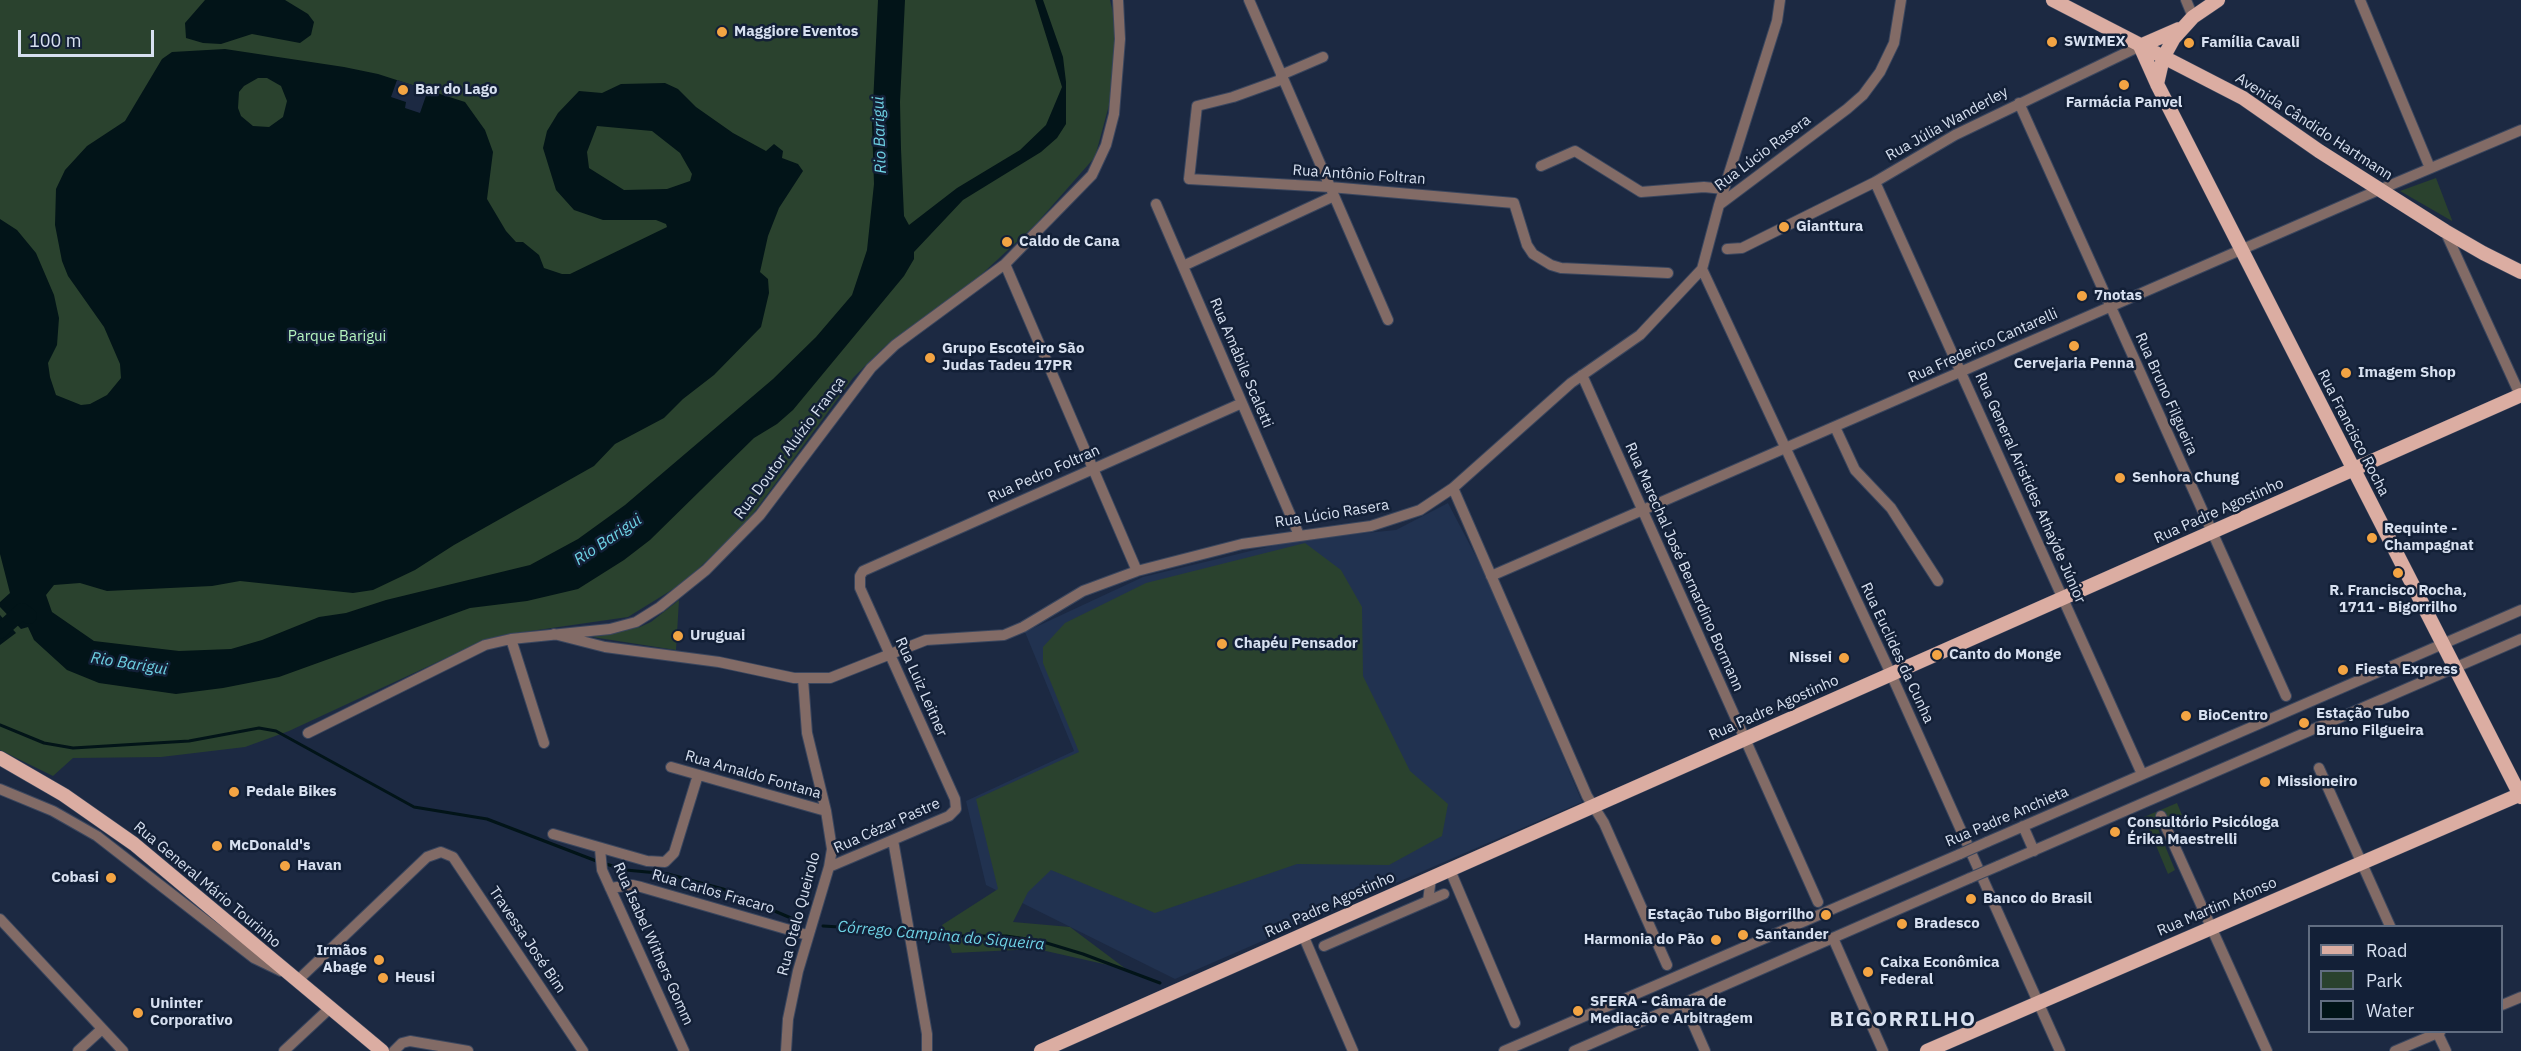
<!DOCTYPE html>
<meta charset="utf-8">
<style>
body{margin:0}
#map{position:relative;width:2521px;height:1051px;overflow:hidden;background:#1c2942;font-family:"IBM Plex Sans",sans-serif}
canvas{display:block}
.legend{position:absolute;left:2308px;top:925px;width:195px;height:108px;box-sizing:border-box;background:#132037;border:2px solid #616d81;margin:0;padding:8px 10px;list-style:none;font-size:18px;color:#d7e0f0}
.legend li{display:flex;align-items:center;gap:12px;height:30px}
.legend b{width:30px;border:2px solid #616d81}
.scale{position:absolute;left:18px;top:30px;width:136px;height:27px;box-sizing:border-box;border:3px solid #d7e0f0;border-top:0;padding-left:8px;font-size:18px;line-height:21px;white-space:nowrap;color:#d7e0f0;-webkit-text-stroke:4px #132037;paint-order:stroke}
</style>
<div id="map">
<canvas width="2521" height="1051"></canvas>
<ul class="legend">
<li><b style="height:8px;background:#dbada2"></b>Road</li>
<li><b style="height:16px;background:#2a422e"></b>Park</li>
<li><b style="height:16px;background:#021418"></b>Water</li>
</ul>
<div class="scale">100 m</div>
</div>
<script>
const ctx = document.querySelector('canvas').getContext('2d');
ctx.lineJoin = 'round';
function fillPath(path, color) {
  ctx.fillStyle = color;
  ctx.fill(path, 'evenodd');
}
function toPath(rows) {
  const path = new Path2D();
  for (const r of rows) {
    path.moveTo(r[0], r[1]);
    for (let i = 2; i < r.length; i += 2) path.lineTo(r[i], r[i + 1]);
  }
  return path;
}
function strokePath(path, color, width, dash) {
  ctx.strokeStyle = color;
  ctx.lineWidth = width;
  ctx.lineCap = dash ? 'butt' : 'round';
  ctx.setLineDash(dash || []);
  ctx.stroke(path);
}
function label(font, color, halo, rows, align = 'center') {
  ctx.font = font + ' "IBM Plex Sans",sans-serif';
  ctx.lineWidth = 5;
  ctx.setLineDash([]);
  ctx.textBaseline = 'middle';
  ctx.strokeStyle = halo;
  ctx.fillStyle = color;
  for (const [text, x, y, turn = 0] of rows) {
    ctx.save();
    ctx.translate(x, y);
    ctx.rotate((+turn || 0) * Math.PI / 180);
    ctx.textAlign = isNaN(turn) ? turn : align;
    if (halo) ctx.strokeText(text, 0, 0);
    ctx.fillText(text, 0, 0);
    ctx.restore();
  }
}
fillPath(toPath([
 [1448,503,1494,591,1582,802,1175,979,986,885,966,801,1074,751,1025,632,1143,577,1296,540,1396,530]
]), '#213250');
fillPath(toPath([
 [0,0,1110,0,1115,21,1112,94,1095,157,1036,224,970,285,882,349,853,378,744,526,683,583,628,617,503,635,485,640,289,731,245,747,161,757,73,758,53,776,0,750],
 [2436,178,2452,220,2452,221,2400,191],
 [1305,543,1341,570,1362,607,1363,676,1410,771,1448,804,1442,836,1389,865,1297,864,1155,913,1051,870,1028,892,1013,922,1070,927,1126,969,1037,949,952,953,942,925,998,889,976,799,1079,752,1043,663,1043,647,1065,623,1146,583],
 [679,600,676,650,592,637,640,627,651,622],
 [2177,803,2182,815,2156,824,2175,870,2168,874,2144,817]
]), '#2a422e');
fillPath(toPath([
 [205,0,285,0,308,14,314,22,311,35,300,43,252,34,221,44,203,43,186,38,185,23],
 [878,0,905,0,900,102,901,149,904,216,909,225,957,188,1020,150,1046,125,1062,87,1035,0,1043,0,1063,57,1066,82,1066,124,1057,138,1041,152,963,200,914,252,914,259,904,276,793,410,777,424,754,438,650,540,624,560,578,589,527,601,470,608,279,677,223,688,176,694,99,683,67,670,34,640,28,627,21,629,0,607,0,602,10,593,0,554,0,219,17,230,36,253,54,295,59,318,57,345,48,363,50,377,56,395,81,405,90,404,107,395,121,378,120,364,104,327,68,276,62,261,55,225,56,189,65,170,87,146,125,121,162,59,172,52,225,49,344,67,378,74,465,102,485,130,493,152,487,199,506,231,516,242,523,242,539,255,544,268,562,274,570,274,667,227,666,224,656,220,603,220,574,210,556,190,543,148,547,131,558,113,579,91,602,93,621,84,665,83,678,89,696,107,733,133,766,151,774,144,783,151,782,158,798,164,803,171,779,208,768,236,760,272,768,279,769,293,761,327,714,375,683,399,664,418,615,444,594,466,454,545,415,570,373,590,353,593,240,581,212,586,107,591,80,583,54,585,46,595,52,612,94,641,179,651,231,649,262,640,319,617,346,613,386,600,530,565,578,539,625,505,773,379,816,337,852,295,867,250,874,184,872,125],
 [258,78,267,78,281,86,287,101,283,117,269,127,253,126,241,116,238,108,239,92,244,86],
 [597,126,652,131,680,153,692,174,690,181,667,189,624,190,589,168,587,152],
 [0,615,16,633,0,645]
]), '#021418');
fillPath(toPath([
 [397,80,428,90,420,113,405,108,406,102,391,97]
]), '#1c2942');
strokePath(toPath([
 [0,725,44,743,73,748,189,741,259,728,276,731,414,807,487,819,599,862],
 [606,864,626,870,668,874,723,889,798,921],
 [823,926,906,931],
 [912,932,939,936,1006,936,1040,941,1083,954,1160,983]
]), '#021418', 3);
strokePath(toPath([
 [0,631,22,611,29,616]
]), '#021418', 16);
const minor = toPath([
 [1249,0,1388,320],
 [2186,0,2193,17],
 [2360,0,2430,168],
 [1281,75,1323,57],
 [1283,79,1233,97,1197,106,1189,179,1330,187,1514,203,1527,245,1533,254,1551,265,1561,268,1668,273],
 [2019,103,2286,696],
 [1541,166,1575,151,1641,192,1704,187,1724,189],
 [1875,182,2142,774],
 [1156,204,1299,535],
 [1719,205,1847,109,1863,95,1880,72,1894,43,1901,0],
 [2445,231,2521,397],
 [1727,249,1742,248,1875,182,1955,135,2140,46],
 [1005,264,1137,571],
 [1183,266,1334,196],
 [1702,269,1891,674,2060,1051],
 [1582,375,1818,902],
 [1835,427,1855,470,1891,508,1938,581],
 [1453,488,1587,796,1604,823,1667,965],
 [1491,576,2367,195,2521,130],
 [554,634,605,647,719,662,794,678,830,678,926,640,1004,635,1023,627,1083,591,1137,571,1242,544,1371,526,1420,510,1453,488,1571,383,1640,335,1702,269,1719,205,1777,21,1780,0],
 [511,639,544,743],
 [308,733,485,645,511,639,610,629,636,622,660,607,706,570,760,515,871,368,895,345,1005,264,1092,175,1106,145,1114,114,1120,39,1118,0],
 [671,767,826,811],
 [2319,768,2390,926],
 [0,789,53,811,97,836,254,958,281,971],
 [2161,816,2267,1051],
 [2023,826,2034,851],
 [553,834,647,861,665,862,674,853,698,775],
 [893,840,927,1034,927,1051],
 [1987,842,2521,610],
 [600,849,602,870,684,1051],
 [1998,866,2521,639],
 [829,867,949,816,956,809,955,799,860,588,860,576,863,571,1242,403],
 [1450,870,1515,1023],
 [610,888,632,885,641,887,807,935],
 [1428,901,1431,878],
 [0,919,123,1051],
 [1303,935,1353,1051],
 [1833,938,1883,1051],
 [1324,946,1444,894],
 [297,981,427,857,441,852,453,857,583,1051],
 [1684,1003,1705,1051],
 [2502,1005,2521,997],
 [2437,1032,2446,1051],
 [78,1051,102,1029],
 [284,1051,330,1008],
 [394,1051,402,1043,410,1041,468,1051],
 [786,1051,788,1019,798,971,829,867,832,849,826,811,807,733,803,679],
 [1504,1051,1960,854],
 [1574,1051,1970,878],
 [2395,1051,2440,1032]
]);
const major = toPath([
 [2053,0,2243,98,2319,151,2445,231,2483,253,2521,272],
 [2140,46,2157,84,2521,797],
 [2140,46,2179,29],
 [2157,84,2163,58,2174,38,2193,17,2218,0],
 [0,758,64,795,134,844,382,1051],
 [1041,1051,2521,395],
 [1927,1051,2521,794]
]);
strokePath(minor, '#3a465e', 12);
strokePath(major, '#3a465e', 15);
strokePath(minor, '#826b66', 10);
strokePath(major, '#dbada2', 14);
const minorBridge = toPath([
 [1960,854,1987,842],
 [1970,878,1998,866]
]);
strokePath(minorBridge, '#3a465e', 12, []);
strokePath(minorBridge, '#826b66', 10);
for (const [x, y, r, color] of [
 [722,32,6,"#f3a443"],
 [2052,42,6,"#f3a443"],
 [2189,43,6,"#f3a443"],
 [2124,85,6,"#f3a443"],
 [403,90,6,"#f3a443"],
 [1784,227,6,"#f3a443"],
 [1007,242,6,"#f3a443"],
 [2082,296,6,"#f3a443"],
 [2074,346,6,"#f3a443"],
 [930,358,6,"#f3a443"],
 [2346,373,6,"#f3a443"],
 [2120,478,6,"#f3a443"],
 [2372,538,6,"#f3a443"],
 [2398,573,6,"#f3a443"],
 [678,636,6,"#f3a443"],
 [1222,644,6,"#f3a443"],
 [1937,655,6,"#f3a443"],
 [1844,658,6,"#f3a443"],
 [2343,670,6,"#f3a443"],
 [2186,716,6,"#f3a443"],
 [2304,723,6,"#f3a443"],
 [2265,782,6,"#f3a443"],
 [234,792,6,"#f3a443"],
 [2115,832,6,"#f3a443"],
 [217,846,6,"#f3a443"],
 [285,866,6,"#f3a443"],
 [111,878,6,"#f3a443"],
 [1971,899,6,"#f3a443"],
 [1826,915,6,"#f3a443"],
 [1902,924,6,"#f3a443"],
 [1743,935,6,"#f3a443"],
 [1716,940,6,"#f3a443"],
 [379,960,6,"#f3a443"],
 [1868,972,6,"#f3a443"],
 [383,978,6,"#f3a443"],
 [1578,1011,6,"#f3a443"],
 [138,1013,6,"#f3a443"]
]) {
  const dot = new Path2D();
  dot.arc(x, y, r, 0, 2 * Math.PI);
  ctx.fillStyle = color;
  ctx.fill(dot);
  strokePath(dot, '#132037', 2);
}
label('bold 15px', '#d7e0f0', '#132037', [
 ["Maggiore Eventos",734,32],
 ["SWIMEX",2064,42],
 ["Família Cavali",2201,43],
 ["Bar do Lago",415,90],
 ["Farmácia Panvel",2124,103,"center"],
 ["Gianttura",1796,227],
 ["Caldo de Cana",1019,242],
 ["7notas",2094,296],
 ["Grupo Escoteiro São",942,349],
 ["Judas Tadeu 17PR",942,366],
 ["Cervejaria Penna",2074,364,"center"],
 ["Imagem Shop",2358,373],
 ["Senhora Chung",2132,478],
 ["Requinte -",2384,529],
 ["Champagnat",2384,546],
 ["R. Francisco Rocha,",2398,591,"center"],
 ["1711 - Bigorrilho",2398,608,"center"],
 ["Uruguai",690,636],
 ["Chapéu Pensador",1234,644],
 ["Canto do Monge",1949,655],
 ["Nissei",1832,658,"right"],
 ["Fiesta Express",2355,670],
 ["Estação Tubo",2316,714],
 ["Bruno Filgueira",2316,731],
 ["BioCentro",2198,716],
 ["Missioneiro",2277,782],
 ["Pedale Bikes",246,792],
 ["Consultório Psicóloga",2127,823],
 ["Érika Maestrelli",2127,840],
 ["McDonald's",229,846],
 ["Havan",297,866],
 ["Cobasi",99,878,"right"],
 ["Banco do Brasil",1983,899],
 ["Estação Tubo Bigorrilho",1814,915,"right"],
 ["Bradesco",1914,924],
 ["Santander",1755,935],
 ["Harmonia do Pão",1704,940,"right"],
 ["Irmãos",367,951,"right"],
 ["Abage",367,968,"right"],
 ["Caixa Econômica",1880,963],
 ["Federal",1880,980],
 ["Heusi",395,978],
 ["SFERA - Câmara de",1590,1002],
 ["Mediação e Arbitragem",1590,1019],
 ["Uninter",150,1004],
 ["Corporativo",150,1021]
], 'left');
label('15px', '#d7e0f0', '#132037', [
 ["Rua Júlia Wanderley",1947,124,-29],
 ["Avenida Cândido Hartmann",2314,127,33],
 ["Rua Lúcio Rasera",1763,153,-37],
 ["Rua Antônio Foltran",1359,175,4],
 ["Rua Frederico Cantarelli",1983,346,-24],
 ["Rua Amábile Scaletti",1241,363,67],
 ["Rua Bruno Filgueira",2166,394,66],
 ["Rua Francisco Rocha",2353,433,63],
 ["Rua Doutor Aluízio França",790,448,-53],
 ["Rua Pedro Foltran",1044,474,-24],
 ["Rua General Aristides Athaýde Júnior",2030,488,66],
 ["Rua Padre Agostinho",2219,511,-24],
 ["Rua Lúcio Rasera",1332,514,-9],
 ["Rua Marechal José Bernardino Bormann",1684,567,66],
 ["Rua Euclides da Cunha",1897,653,65],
 ["Rua Luiz Leitner",921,687,66],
 ["Rua Padre Agostinho",1774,708,-24],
 ["Rua Arnaldo Fontana",753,775,16],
 ["Rua Padre Anchieta",2007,817,-23],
 ["Rua Cézar Pastre",887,826,-24],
 ["Rua General Mário Tourinho",207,885,40],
 ["Rua Carlos Fracaro",713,892,16],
 ["Rua Padre Agostinho",1330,905,-24],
 ["Rua Martim Afonso",2217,907,-23],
 ["Rua Otelo Queirolo",799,914,-75],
 ["Travessa José Bim",527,940,56],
 ["Rua Isabel Withers Gomm",653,944,66]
]);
label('15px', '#b4f3be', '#132037', [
 ["Parque Barigui",337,337]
]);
label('italic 16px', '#6ed2e4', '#132037', [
 ["Rio Barigui",880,135,-92],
 ["Rio Barigui",608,540,-34],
 ["Rio Barigui",129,664,9],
 ["Córrego Campina do Siqueira",941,936,5]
]);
ctx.letterSpacing = '1.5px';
label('bold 21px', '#d7e0f0', '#132037', [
 ["BIGORRILHO",1903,1020]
]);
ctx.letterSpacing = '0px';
</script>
